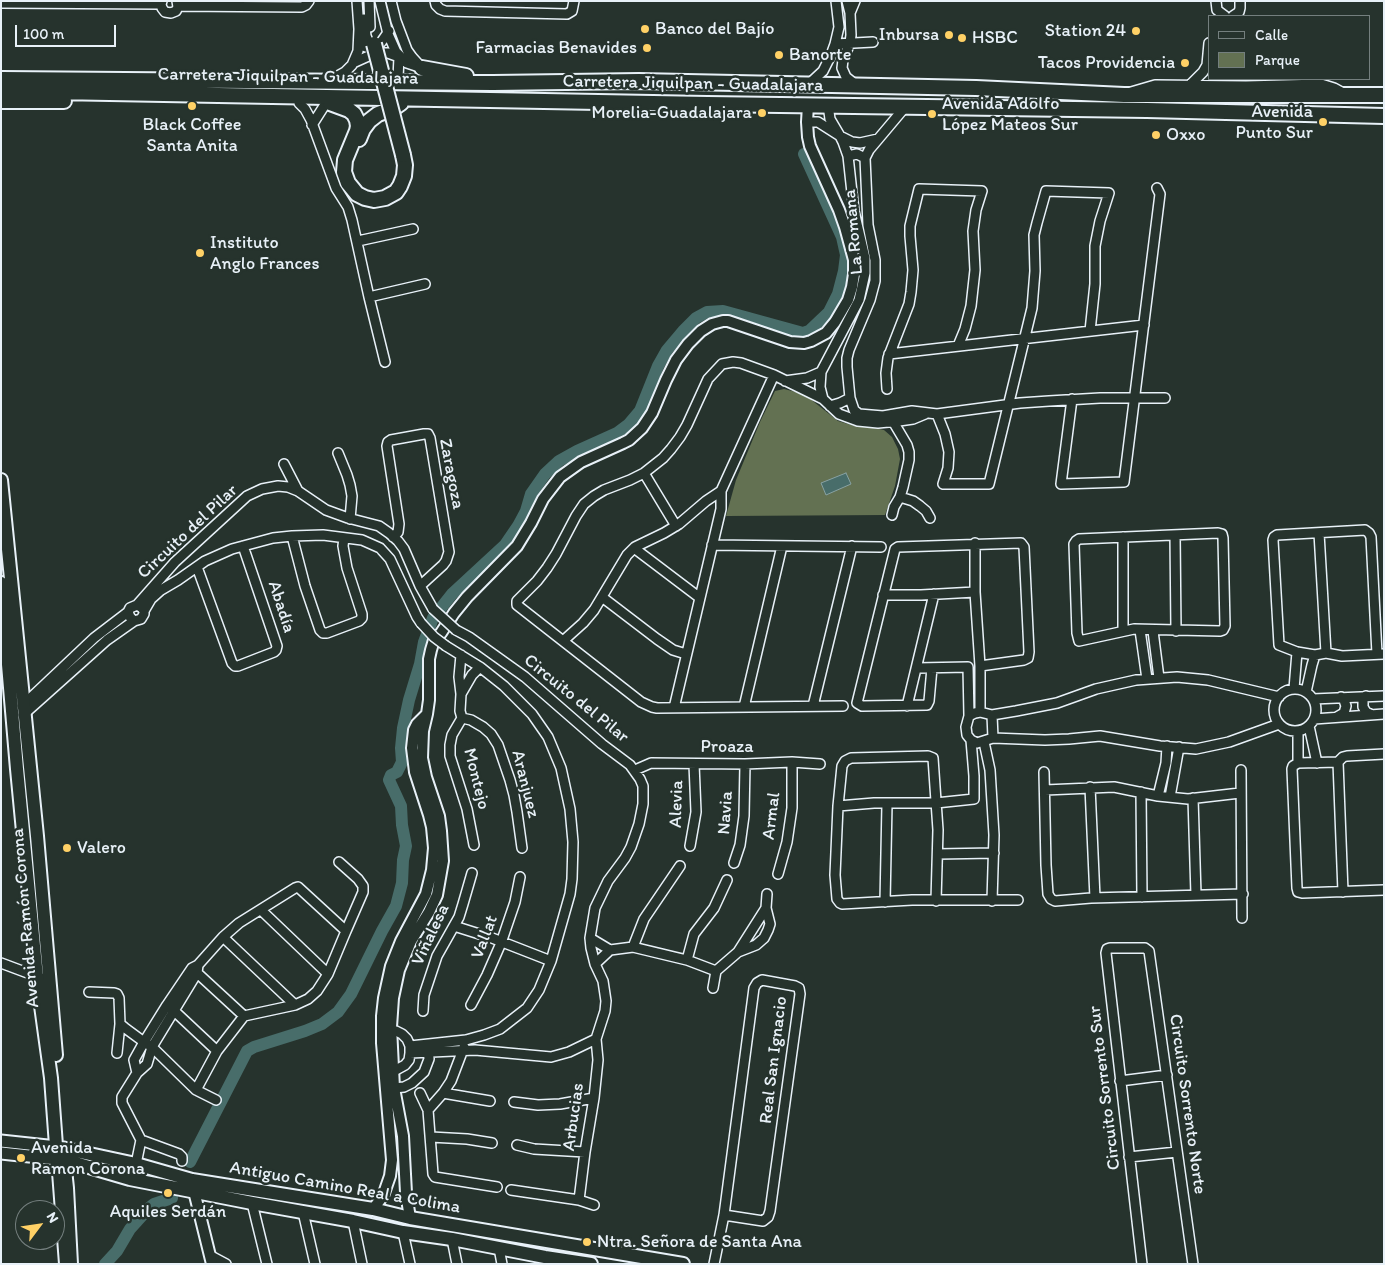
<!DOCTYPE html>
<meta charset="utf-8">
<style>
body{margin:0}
#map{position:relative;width:1385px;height:1265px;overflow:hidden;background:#26332d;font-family:Itim,sans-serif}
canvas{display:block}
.frame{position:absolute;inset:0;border:2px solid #e8f1f8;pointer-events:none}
.legend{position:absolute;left:1208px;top:15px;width:162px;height:65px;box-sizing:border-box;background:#26332d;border:1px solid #747f7e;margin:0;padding:6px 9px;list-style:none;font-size:15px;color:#e8f1f8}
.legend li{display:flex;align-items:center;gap:10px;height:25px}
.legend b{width:25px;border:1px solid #747f7e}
.north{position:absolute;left:15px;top:1200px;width:50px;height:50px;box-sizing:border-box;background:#26332d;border:1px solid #747f7e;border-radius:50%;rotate:59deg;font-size:14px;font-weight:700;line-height:20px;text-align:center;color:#e8f1f8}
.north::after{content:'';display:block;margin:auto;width:18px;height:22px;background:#ffd166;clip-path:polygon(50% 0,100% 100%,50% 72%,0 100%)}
.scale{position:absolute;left:15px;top:25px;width:101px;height:22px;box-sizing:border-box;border:2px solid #e8f1f8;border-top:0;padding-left:6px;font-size:15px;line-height:18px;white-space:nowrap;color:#e8f1f8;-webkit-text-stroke:4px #26332d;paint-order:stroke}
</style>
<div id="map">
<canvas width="1385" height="1265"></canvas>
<div class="frame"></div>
<ul class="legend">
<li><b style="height:6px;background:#26332d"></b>Calle</li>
<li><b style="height:14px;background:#637152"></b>Parque</li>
</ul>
<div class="north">N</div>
<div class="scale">100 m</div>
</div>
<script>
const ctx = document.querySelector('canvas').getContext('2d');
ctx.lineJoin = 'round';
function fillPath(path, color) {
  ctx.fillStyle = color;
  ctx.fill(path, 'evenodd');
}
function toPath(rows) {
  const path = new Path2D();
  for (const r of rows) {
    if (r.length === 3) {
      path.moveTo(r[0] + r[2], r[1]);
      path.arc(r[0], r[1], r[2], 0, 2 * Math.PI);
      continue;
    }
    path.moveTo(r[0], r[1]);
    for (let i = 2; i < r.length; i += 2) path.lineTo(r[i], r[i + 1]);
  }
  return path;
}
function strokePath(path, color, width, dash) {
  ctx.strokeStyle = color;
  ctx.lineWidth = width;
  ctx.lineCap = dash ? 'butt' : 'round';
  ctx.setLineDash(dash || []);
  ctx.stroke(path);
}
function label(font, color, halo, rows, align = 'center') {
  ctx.font = font + ' Itim,sans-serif';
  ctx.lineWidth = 5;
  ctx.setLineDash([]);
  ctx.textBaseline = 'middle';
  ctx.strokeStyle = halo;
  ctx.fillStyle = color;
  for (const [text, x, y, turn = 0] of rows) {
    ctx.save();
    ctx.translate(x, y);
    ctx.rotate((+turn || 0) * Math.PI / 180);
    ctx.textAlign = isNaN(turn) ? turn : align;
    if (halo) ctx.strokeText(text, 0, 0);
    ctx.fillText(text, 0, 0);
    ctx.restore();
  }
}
fillPath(toPath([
 [784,389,804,394,838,421,858,427,870,427,884,430,892,437,898,449,900,459,895,486,885,515,726,516,736,480,760,422,775,391]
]), '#637152');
const water = toPath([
 [846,473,851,484,826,495,821,483,846,473]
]);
fillPath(water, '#486d6a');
strokePath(water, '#88a2a3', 1);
strokePath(toPath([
 [190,1162,247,1051,254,1047,305,1031,322,1024,338,1012,351,994,382,931,396,906,402,883,403,860,406,846,402,825,401,806,389,780,391,775,397,772,402,762,401,748,403,728,409,700,420,664,424,642,433,618,452,594,505,545,518,526,526,511,531,494,545,474,559,461,577,451,617,433,629,424,640,411,658,366,667,350,683,331,696,318,707,312,723,311,803,333,809,331,829,312,838,294,844,271,846,255,842,237,804,154],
 [105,1264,117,1251,130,1229,149,1208,154,1204,172,1198]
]), '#486d6a', 12);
const minor = toPath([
 [162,1,161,4,162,8,165,12,171,13,176,11,178,7,177,1],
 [369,1,370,27],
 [380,1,388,34,396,52,407,63,422,68],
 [391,1,396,21,407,50,412,57,422,68],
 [435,1,436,5,440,9,445,11,567,14,572,11,574,1],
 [847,1,850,13,851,35,850,43,843,60,842,68,846,77,856,85],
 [1216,1,1217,10,1225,16],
 [1,3,161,4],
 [178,6,302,7,306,5,309,1],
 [850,13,855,1],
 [1233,16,1239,12,1240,8,1240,1],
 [364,19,366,36,370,46],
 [359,43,363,46,369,48,377,47,382,41,389,31],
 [835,44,873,42],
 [353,63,373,54,379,53,388,53,399,57],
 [336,77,345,72,352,65,358,51,359,29,357,1],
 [398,78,399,57],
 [809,84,823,71,831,55,835,44,839,27,836,1],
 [1190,85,1203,72,1207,65,1209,43],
 [1131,92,1155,85,1246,86,1321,84,1334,88,1345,94],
 [299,103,305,109,311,120,336,188,348,207,352,220,369,297,385,362],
 [828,105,830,119,840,136,852,142,860,143,878,139],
 [906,106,869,150,865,158,868,225,875,260,875,281,870,300,849,350,847,358,847,367,850,398,854,410,859,414,883,416,912,411,937,414,1020,403,1049,401,1100,398,1165,398],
 [807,122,818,122,840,136,843,142,848,156,854,211,865,258,865,273,859,300,821,372,820,387,823,399],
 [312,125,326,103],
 [848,156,857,154,865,158],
 [358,241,413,229],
 [369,297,425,284],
 [889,354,1144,325],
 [785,381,807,378,821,372],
 [887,389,886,373,888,358,909,304,911,292,913,270,910,236,910,226,919,189,982,191,976,210,973,231,975,270,971,306,965,329,958,346],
 [1072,399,1061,484,1124,482,1160,194,1157,188],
 [830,406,840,403,850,398],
 [937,414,945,434,949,452,948,468,943,484,989,484,1032,308,1035,271,1034,235,1037,223,1046,191,1109,193,1100,221,1095,246,1095,284,1090,331],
 [891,418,907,445,909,452,909,460,903,487,900,497,894,507,892,515],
 [338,453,347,475,350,485,352,496,350,519],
 [284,464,298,491],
 [644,473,676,526],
 [900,497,913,501,920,506,926,511,930,518],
 [1218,533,1222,534,1223,538,1225,626,1223,630,1220,631,1134,629,1079,641,1077,633,1074,544,1076,541,1079,539,1218,533],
 [1319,533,1326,653],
 [1175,535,1176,631],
 [292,536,305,586,320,630,323,633,327,633,359,621,362,618,362,614,347,568,343,546,344,538],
 [393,537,398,532,399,524,387,446,388,442,391,440,424,434,428,434,430,438,449,552,446,561,443,565,420,586],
 [1123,537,1123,631],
 [975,543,975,592,980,666,980,712],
 [712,545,881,547],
 [634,548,700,598],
 [197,567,232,663,235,666,238,666,274,652,276,650,277,646,243,546],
 [883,595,921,595,975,592],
 [602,597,657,639,673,650,686,654],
 [137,605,175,562,247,496,262,489,278,486,288,487,298,491,326,510,348,518,379,526,389,533,398,541,404,549,420,586,433,609],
 [144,611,151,599,161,590,178,580,205,561,232,549,273,538,292,536,323,535,362,540,380,548,390,559,417,617,421,623],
 [1140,630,1147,679],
 [1153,631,1159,678],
 [563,641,583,623,594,610,627,555,635,547,664,533,679,524,706,501,721,491,774,375],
 [1377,654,1371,537,1369,533,1365,530,1277,535,1274,537,1273,540,1279,645,1297,652,1315,655,1326,653,1342,656,1384,654],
 [461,655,459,677,461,694,460,711,462,718,452,735,450,745,450,756,467,809,474,845],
 [917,668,968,667,969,716],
 [932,668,929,701,927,705,862,706,857,703,895,549,898,547,1021,543,1024,547,1029,652,1028,658,1024,660,980,666],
 [1294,689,1297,652],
 [1295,710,21],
 [1306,692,1312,665,1315,655],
 [461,694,472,675,480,667],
 [1366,696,1363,700,1363,707,1366,712,1372,715],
 [1279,697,1208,680,1177,677,1136,680,1096,689,1057,703,1016,711,992,715,980,712,975,713,969,716,966,727,967,735,971,740,977,743,993,738,1045,740,1069,739,1100,736,1160,746,1196,749,1229,742,1279,724],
 [1313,699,1384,696],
 [22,706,94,638,128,612],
 [813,706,852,546],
 [843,706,657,708,652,707,641,702,563,641,517,605,517,601,537,581,547,568,556,554,576,516,584,504,594,496,604,490,630,480,644,473,663,458,671,449,680,437,687,425,708,379,722,364,733,362,741,363,774,375,823,399,839,414,858,421,878,423,899,421,913,419,925,414],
 [907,706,934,594],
 [744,707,782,546],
 [674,708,721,509,721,491],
 [23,715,107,640,134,621,141,619,144,614,144,611,142,608,137,605,130,608,128,612,130,617,134,621],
 [992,715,993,738],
 [1337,717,1344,713,1346,706,1344,700,1341,697],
 [462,718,471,720,483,727,491,734,498,745,510,780,514,795,517,812,522,848],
 [1314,719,1384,714],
 [1309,726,1317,763],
 [1298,731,1298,763],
 [971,740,974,776,974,799,936,803,874,803,838,806,835,875,837,899,840,903,842,904,912,900,1018,900],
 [984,742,990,770,994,835,992,901],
 [1384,754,1347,756,1343,757,1338,762,1298,763,1293,766,1292,769,1297,888,1298,892,1302,893,1384,890],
 [1338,762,1343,892],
 [635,770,651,763,745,764,792,762,820,764],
 [1241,770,1242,918],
 [1044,772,1046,865,1048,894,1051,899,1055,901,1091,898,1243,894],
 [1090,787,1095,898],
 [1045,790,1114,787,1158,796,1188,799,1240,793],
 [1141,792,1142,897],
 [1158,796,1166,763,1167,746],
 [1170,797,1179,747],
 [1193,798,1196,895],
 [838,806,842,766,845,761,851,758,928,756,933,758,938,830,936,901],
 [690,846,696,812,694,764],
 [938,854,994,853],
 [339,862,358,879,363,886,363,892,346,931],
 [734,863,740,845,744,816,745,764],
 [778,874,787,842,792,808,792,762],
 [885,902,887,804],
 [261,910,328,974],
 [454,926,492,938,551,961],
 [223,937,295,1005],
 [590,938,610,950,633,947,687,960,716,971],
 [633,947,644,919,680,866],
 [738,952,756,945,764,938,768,930,770,924,766,908],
 [687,960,694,934,714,908,727,880],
 [1,963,41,978],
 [595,964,610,950],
 [194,970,244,1016],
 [713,988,716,971,738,952,766,908,767,894],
 [89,992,114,993,117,994,119,998,120,1024,125,1028,144,1042,152,1047,196,1090,217,1051,244,1016,295,1005,308,999,317,991,328,974,346,931,298,887,295,888,239,923,223,937,198,965,192,968,167,1005,144,1042,134,1060,137,1073],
 [471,1005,487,975,501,943,515,902,520,877],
 [169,1006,217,1051],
 [423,1011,424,995,437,956,459,917,463,904,472,873],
 [385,1030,396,1031,402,1034,407,1039,410,1046,410,1053,409,1060,405,1065,394,1071,387,1071],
 [410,1046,466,1040,484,1035,500,1029,527,1008,539,990,551,961,570,894,572,879,573,842,570,809,561,768,548,737,532,714,504,686,480,667,446,646],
 [117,1053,120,1024],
 [410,1053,475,1050,551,1057,569,1052,596,1039,605,1011,606,1001,603,981,595,964,591,948,590,938,595,908,608,881,625,858,631,847,639,824,643,804,643,786,640,779,630,765,602,744,525,677,469,637,456,630],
 [1120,1081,1167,1075],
 [394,1088,404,1087,412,1083,424,1072,429,1059,428,1046],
 [196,1090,216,1100],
 [420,1093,428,1110,433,1174,435,1177,497,1187],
 [443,1093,490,1101],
 [514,1102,538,1105,560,1104,594,1098],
 [428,1110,443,1093,451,1081,464,1047],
 [431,1137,467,1139,492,1143],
 [141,1140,179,1154,182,1157,182,1161],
 [517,1145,534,1149,585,1152],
 [1129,1157,1177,1152],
 [136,1164,141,1140,122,1103,122,1097,137,1073,147,1064,152,1047,197,973,198,965],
 [511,1190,579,1200,594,1205],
 [579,1200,585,1152,594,1098,598,1060,596,1039],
 [252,1203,267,1264],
 [303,1212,315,1264],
 [353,1221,362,1264],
 [403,1232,410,1264],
 [452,1239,457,1264],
 [499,1248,502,1264],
 [211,1256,226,1264],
 [714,1264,724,1215,754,988,757,983,762,980,795,986,799,988,800,994,770,1211,768,1217,763,1221,724,1215],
 [1142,1264,1106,953,1107,949,1110,948,1145,948,1149,951,1193,1264]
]);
const tertiary = toPath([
 [57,1159,65,1264],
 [65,1160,68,1188,72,1264],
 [193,1187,212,1264],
 [373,1209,383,1196,390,1176,392,1160,382,1043,382,1016,384,998,391,966,401,941,426,894,432,870,434,848,432,827,429,815,415,772,412,748,414,730,417,724,426,715],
 [410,1218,406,1193,403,1136,394,1088,391,1027,393,998,399,970,411,941,429,912,437,895,443,861,441,831,439,816,426,777,422,758,423,731,427,714,429,700,429,659,431,650,434,640,441,633,454,613,467,597,517,546,531,523,543,499,560,477,581,462,623,443,629,440,642,428,652,413,666,380,676,360,688,344,701,331,712,324,723,321,728,321,790,342,804,343,811,341,826,333,835,322,848,300,852,287,854,274,854,260,845,227,839,210,810,146,808,137,807,122,808,105]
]);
const secondary = toPath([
 [1,1141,57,1147],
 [1,1153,57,1159]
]);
const primary = toPath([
 [1,480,37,836,56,1055],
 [1,583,17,769,37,977,51,1078,57,1159,65,1160,130,1179,252,1203,353,1221,403,1232,452,1239,545,1257,591,1264],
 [57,1147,136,1164,192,1180,373,1209,410,1218,683,1264]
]);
const trunk = toPath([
 [422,68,466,76],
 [2,79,493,83,639,81,976,88,1124,95,1384,95],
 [1,91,707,104,1147,110,1384,116],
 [1,101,64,101],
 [330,103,349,110,354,114,357,120,358,126,357,131,345,160,344,172,348,183,357,194,365,198,374,200,385,198,396,192,400,186,404,176,405,165,403,155],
 [359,139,363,129,369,121,378,114,394,108,401,103]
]);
strokePath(minor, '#e8f1f8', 12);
strokePath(tertiary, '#e8f1f8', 14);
strokePath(secondary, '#e8f1f8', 15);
strokePath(primary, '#e8f1f8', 16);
strokePath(trunk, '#e8f1f8', 18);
strokePath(minor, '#26332d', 9);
strokePath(tertiary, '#26332d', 10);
strokePath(secondary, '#26332d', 11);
strokePath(primary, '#26332d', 12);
strokePath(trunk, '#26332d', 14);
const minorBridge = toPath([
 [433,609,456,630],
 [421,623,434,637,446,646]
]);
const trunkBridge = toPath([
 [374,44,403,155]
]);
strokePath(minorBridge, '#e8f1f8', 12, []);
strokePath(trunkBridge, '#e8f1f8', 18, []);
strokePath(minorBridge, '#26332d', 9);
strokePath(trunkBridge, '#26332d', 14);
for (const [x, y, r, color] of [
 [645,29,5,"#ffd166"],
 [1136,31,5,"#ffd166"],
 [949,35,5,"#ffd166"],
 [962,38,5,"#ffd166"],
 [647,48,5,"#ffd166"],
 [779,55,5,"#ffd166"],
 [1185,63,5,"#ffd166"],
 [192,106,5,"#ffd166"],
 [762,113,5,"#ffd166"],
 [932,114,5,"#ffd166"],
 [1323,122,5,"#ffd166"],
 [1156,135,5,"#ffd166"],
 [200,253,5,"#ffd166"],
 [67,848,5,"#ffd166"],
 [21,1158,5,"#ffd166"],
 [168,1193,5,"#ffd166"],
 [587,1242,5,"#ffd166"]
]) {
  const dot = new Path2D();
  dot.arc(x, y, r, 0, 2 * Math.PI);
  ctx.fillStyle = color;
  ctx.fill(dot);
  strokePath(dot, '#26332d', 2);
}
label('18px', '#e8f1f8', '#26332d', [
 ["Banco del Bajío",655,29],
 ["Station 24",1126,31,"right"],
 ["Inbursa",939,35,"right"],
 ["HSBC",972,38],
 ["Farmacias Benavides",637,48,"right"],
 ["Banorte",789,55],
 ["Tacos Providencia",1175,63,"right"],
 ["Avenida Adolfo",942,104],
 ["López Mateos Sur",942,125],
 ["Avenida",1313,112,"right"],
 ["Punto Sur",1313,133,"right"],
 ["Morelia-Guadalajara",752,113,"right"],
 ["Black Coffee",192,125,"center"],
 ["Santa Anita",192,146,"center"],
 ["Oxxo",1166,135],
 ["Instituto",210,243],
 ["Anglo Frances",210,264],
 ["Valero",77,848],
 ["Avenida",31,1148],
 ["Ramon Corona",31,1169],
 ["Aquiles Serdán",168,1212,"center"],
 ["Ntra. Señora de Santa Ana",597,1242]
], 'left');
label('18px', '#e8f1f8', '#26332d', [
 ["Carretera Jiquilpan - Guadalajara",288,77,1],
 ["Carretera Jiquilpan - Guadalajara",693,84,1],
 ["La Romana",854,232,-95],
 ["Zaragoza",451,474,79],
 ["Circuito del Pilar",188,532,-43],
 ["Abadía",281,607,72],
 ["Circuito del Pilar",576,699,39],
 ["Proaza",727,747],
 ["Montejo",476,779,76],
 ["Aranjuez",525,784,76],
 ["Alevia",677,804,-88],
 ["Navia",726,813,-86],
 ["Armal",772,816,-83],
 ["Avenida Ramón Corona",26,918,-95],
 ["Viñalesa",431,935,-65],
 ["Vallat",485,937,-69],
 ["Real San Ignacio",774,1060,-83],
 ["Circuito Sorrento Sur",1105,1088,-97],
 ["Circuito Sorrento Norte",1187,1104,82],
 ["Arbucias",574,1117,-82],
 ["Antiguo Camino Real a Colima",345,1188,10]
]);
</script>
